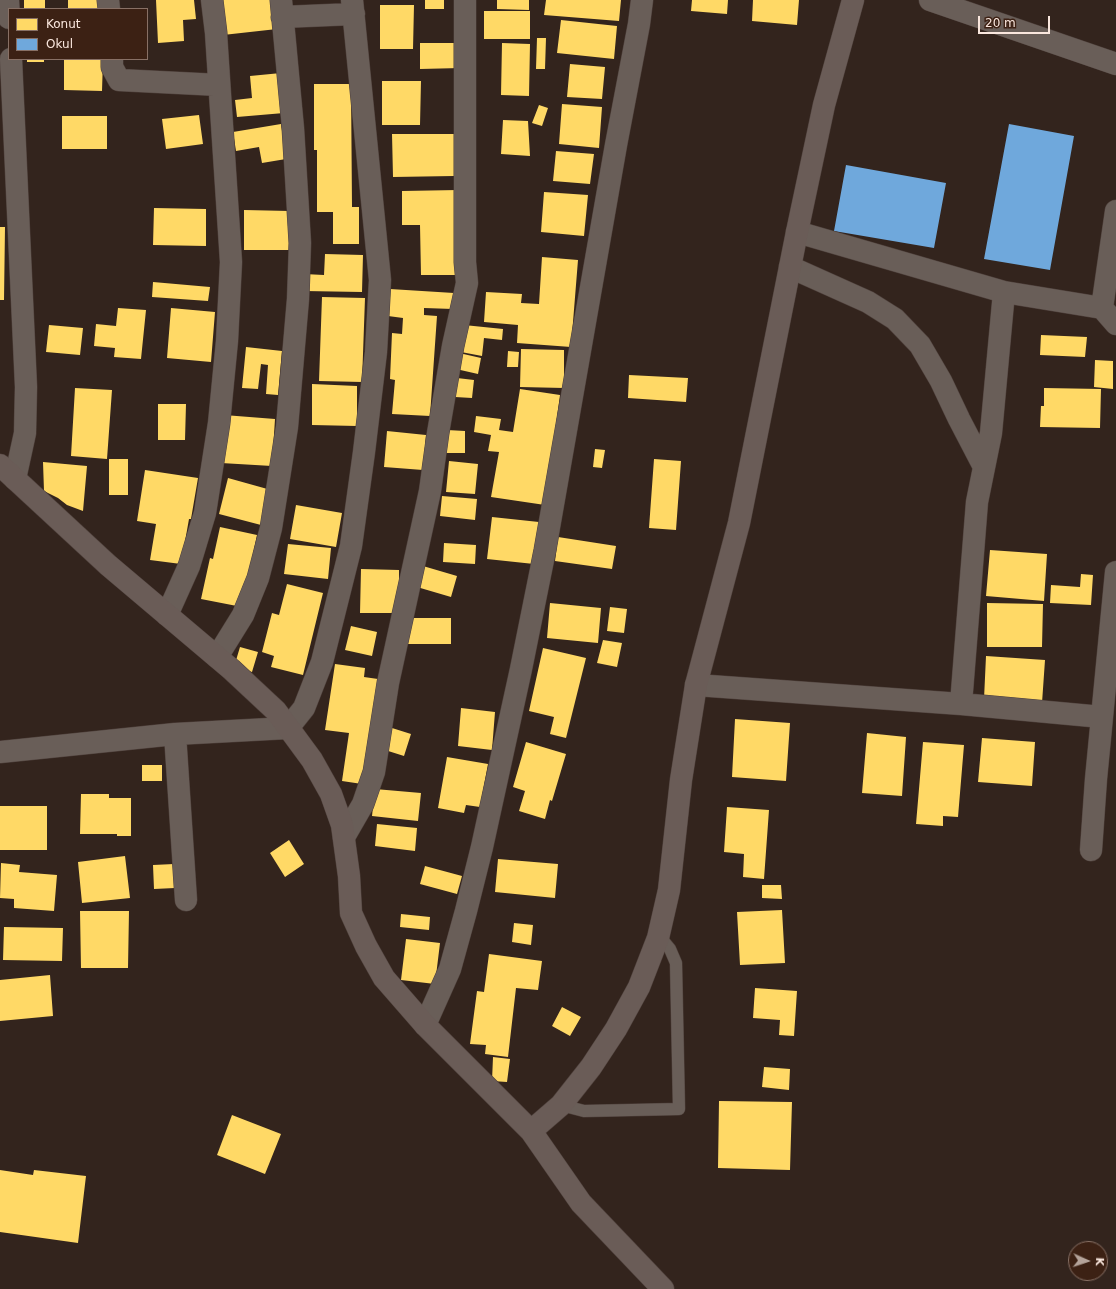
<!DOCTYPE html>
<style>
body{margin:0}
#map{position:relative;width:1116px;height:1289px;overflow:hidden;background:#33241d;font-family:"DejaVu Sans",sans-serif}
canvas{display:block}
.legend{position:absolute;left:8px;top:8px;width:140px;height:52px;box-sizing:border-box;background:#3c2114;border:1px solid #887065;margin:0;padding:5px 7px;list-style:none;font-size:12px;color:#fae7de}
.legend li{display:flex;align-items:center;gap:8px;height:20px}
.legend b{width:20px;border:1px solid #887065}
.north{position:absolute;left:1068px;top:1241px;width:40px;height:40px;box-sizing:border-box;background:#3c2114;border:1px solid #887065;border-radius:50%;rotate:93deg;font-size:11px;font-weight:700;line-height:16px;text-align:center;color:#fae7de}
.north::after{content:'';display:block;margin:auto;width:14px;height:18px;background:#b4a39a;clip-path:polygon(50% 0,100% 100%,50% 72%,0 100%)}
.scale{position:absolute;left:978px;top:16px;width:72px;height:18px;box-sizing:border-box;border:2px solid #fae7de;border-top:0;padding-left:5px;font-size:12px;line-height:14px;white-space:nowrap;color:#fae7de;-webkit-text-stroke:3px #3c2114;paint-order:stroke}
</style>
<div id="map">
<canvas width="1116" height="1289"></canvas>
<ul class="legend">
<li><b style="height:11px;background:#ffd966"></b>Konut</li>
<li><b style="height:11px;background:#6fa8dc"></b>Okul</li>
</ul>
<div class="north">K</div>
<div class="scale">20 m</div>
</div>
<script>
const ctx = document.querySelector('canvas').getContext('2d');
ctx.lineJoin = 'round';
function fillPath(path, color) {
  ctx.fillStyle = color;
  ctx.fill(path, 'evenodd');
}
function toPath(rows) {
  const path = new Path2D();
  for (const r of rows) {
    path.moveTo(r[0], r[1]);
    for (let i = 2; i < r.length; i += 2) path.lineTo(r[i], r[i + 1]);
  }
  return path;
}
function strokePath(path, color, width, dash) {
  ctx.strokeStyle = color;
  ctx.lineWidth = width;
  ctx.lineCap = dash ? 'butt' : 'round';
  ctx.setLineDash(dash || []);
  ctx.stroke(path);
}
fillPath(toPath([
 [24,0,45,0,45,9,24,9],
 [68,0,102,0,102,9,68,9],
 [156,0,194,0,196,19,183,20,184,41,158,43],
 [219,0,273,0,277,29,223,35],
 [425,0,444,0,444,9,425,9],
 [497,0,529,0,529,10,497,9],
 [546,0,621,0,619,21,544,15],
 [692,0,728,0,727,14,691,11],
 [753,0,799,0,797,25,752,21],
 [380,5,414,5,413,49,380,49],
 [484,11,530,11,530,39,484,39],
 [561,20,617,26,614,59,557,53],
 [537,38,546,38,545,69,536,69],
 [420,43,460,43,461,68,420,69],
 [502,43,530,44,529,96,501,95],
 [27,59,44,59,44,62,27,62],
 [64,59,103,59,102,91,64,90],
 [570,64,605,67,602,99,567,97],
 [281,73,284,113,237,117,235,100,252,98,250,76],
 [382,81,421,81,420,125,382,125],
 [314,84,351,84,352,207,359,207,359,244,333,244,333,212,317,212,317,150,314,150],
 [562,104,602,107,599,148,559,144],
 [539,105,548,108,542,126,532,123],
 [199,115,203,144,166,149,162,119],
 [62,116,107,116,107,149,62,149],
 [503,120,528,121,530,156,501,154],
 [281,124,286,159,262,163,259,147,236,151,233,132],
 [392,134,454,134,454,176,393,177],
 [556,151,594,154,590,184,553,181],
 [458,190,459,275,421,275,420,225,402,225,402,191],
 [544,192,588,195,584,236,541,232],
 [154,208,206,209,206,246,153,245],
 [244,210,290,211,290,250,244,250],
 [0,227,5,227,4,300,0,300],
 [325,254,363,255,362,292,304,291,304,274,324,275],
 [542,257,578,260,571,347,517,343,518,325,484,322,486,292,522,294,521,303,539,304],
 [153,282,210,287,208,301,152,297],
 [390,289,454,293,453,309,424,308,424,315,437,316,430,416,392,414,395,380,390,379,392,333,402,334,403,318,388,316],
 [322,297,365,298,362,382,319,381],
 [118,308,146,310,141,359,114,357,115,348,94,346,96,324,116,326],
 [171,308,215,312,211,362,167,358],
 [49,325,83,328,80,355,46,352],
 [464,325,503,329,502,340,484,338,482,356,461,352],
 [1041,335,1087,337,1085,357,1040,355],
 [246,347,282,351,278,395,266,394,268,365,261,364,258,389,242,388],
 [521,349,564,350,564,388,520,387],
 [508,351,519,352,518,367,507,367],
 [459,353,481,358,478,374,456,369],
 [1095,360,1113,361,1113,389,1094,387],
 [629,375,688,378,686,402,628,398],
 [457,378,474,380,472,398,455,397],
 [312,384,357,386,357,426,312,425],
 [75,388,112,390,107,459,71,456],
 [1044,388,1101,389,1100,428,1040,427,1041,406,1044,406],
 [520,389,560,395,545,505,491,497,499,452,488,451,491,435,474,432,476,416,501,419,499,430,513,432],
 [158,404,186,404,185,440,158,440],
 [224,415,275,419,272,466,221,463],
 [447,430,465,431,465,453,446,453],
 [387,431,426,435,423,470,384,467],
 [595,449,605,450,602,468,593,467],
 [109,459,128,459,128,495,109,495],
 [654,459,681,461,676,530,649,528],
 [449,461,478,464,475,494,446,492],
 [43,462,87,466,83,511,67,505,58,498,44,491],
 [145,470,198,478,191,519,189,519,181,564,150,560,156,524,137,521],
 [228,478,271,490,261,525,219,514],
 [442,496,477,499,475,520,440,516],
 [296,505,342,513,336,547,290,539],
 [492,517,539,522,534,564,487,559],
 [220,527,257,535,242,607,201,599,210,558,213,559],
 [558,537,616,546,612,569,555,561],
 [444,543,476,545,475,564,443,562],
 [288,544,331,548,328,579,284,574],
 [990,550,1047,554,1044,601,986,596],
 [423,566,457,576,451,597,417,587],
 [361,569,399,570,399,613,360,613],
 [1081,574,1093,575,1091,605,1050,603,1051,585,1080,587],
 [287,584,323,593,303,675,271,667,274,656,262,652,272,613,279,615],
 [550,603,601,608,598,643,547,638],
 [987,603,1043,604,1042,647,987,647],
 [610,607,627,609,624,633,607,631],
 [409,618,451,618,451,644,408,644],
 [351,626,377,632,372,656,345,650],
 [603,640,622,643,617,667,597,663],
 [240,647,258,652,252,672,234,667],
 [543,648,586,658,566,738,550,734,554,717,529,711],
 [986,656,1045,660,1042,703,984,699],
 [335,664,365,668,364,677,378,679,362,784,342,781,349,733,325,730],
 [461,708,495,712,492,750,458,746],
 [735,719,790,723,786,781,732,777],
 [392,728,411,734,404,756,385,750],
 [867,733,906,737,902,796,862,793],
 [982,738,1035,742,1032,786,978,782],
 [526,742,566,754,552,801,550,800,545,819,519,811,525,791,513,787],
 [923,742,964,745,958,817,943,816,943,826,916,824],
 [447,757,488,764,480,807,466,805,464,813,438,808],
 [142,765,162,765,162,781,142,781],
 [375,789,421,793,418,821,372,816],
 [81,794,109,794,109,798,131,798,131,836,117,836,117,834,80,834],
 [0,806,47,806,47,850,0,850],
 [727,807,769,810,764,879,743,877,744,854,724,852],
 [377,824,417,828,415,851,375,846],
 [289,840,304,864,285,877,270,853],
 [125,856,130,898,82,903,78,862],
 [498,859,558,864,555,898,495,892],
 [1,863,20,865,19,872,57,875,54,911,14,908,14,899,0,898],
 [174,864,175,888,154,889,153,865],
 [425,866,462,876,457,894,420,884],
 [762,885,781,885,782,899,762,898],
 [782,910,785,963,740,965,737,912],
 [80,911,129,911,128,968,81,968],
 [401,914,430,917,429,930,400,927],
 [514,923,533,925,531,945,512,942],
 [4,927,63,928,62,961,3,960],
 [406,939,440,943,435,984,401,980],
 [489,954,542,961,538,990,516,988,508,1057,485,1054,486,1045,470,1044,477,991,484,992],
 [50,975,53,1016,0,1021,0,980],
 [755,988,797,991,794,1036,779,1035,780,1020,753,1018],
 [562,1007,581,1017,570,1036,552,1026],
 [493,1057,510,1059,507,1082,492,1081],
 [764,1067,790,1069,789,1090,762,1087],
 [719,1101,792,1102,790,1170,718,1168],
 [232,1115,281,1134,265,1174,217,1155],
 [0,1170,33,1175,34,1170,86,1176,78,1243,0,1232]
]), '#ffd966');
fillPath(toPath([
 [1009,124,1074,136,1050,270,984,259],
 [846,165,946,183,934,248,834,231]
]), '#6fa8dc');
const lane = toPath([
 [561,1105,584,1111,679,1109,676,963,670,949,665,943,658,938]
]);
const street = toPath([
 [8,0,9,18],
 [108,0,109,9],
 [930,0,1116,64],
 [282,17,354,14],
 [11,59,26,387,25,433,15,479],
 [112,59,112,67,119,80,219,85],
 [797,232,1004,292,1102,308,1116,324],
 [790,267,868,302,895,319,920,345,941,381,959,419,984,467],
 [1102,308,1116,211],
 [167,615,189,566,205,513,219,423,227,341,231,262,216,33,212,0],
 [217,657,243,615,258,578,271,528,287,427,298,299,300,243,293,128,281,0],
 [696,685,961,704,1102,717],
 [961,704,977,502,991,433,1004,292],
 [175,734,186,900],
 [0,752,175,734,288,728,304,708,322,662,351,546,364,452,376,352,380,280,352,0],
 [344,837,363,804,374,772,388,683,430,491,438,433,453,346,467,283,465,262,465,0],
 [1091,850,1096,779,1116,572],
 [425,1025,450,969,466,911,482,847,521,669,545,550,616,145,639,24,642,0]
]);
const secondary = toPath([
 [0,465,108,565,231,669,276,711,312,760,331,794,342,825,349,876,351,913,366,946,384,978,425,1025,531,1131,581,1203,663,1289],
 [531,1131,561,1105,591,1067,616,1029,639,987,658,938,669,890,681,780,696,685,739,523,797,232,824,105,853,0]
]);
strokePath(lane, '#4f413c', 13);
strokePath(street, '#4f413c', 23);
strokePath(secondary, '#4f413c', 23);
strokePath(lane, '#695e58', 12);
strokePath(street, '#695e58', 22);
strokePath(secondary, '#6a5c57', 22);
</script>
